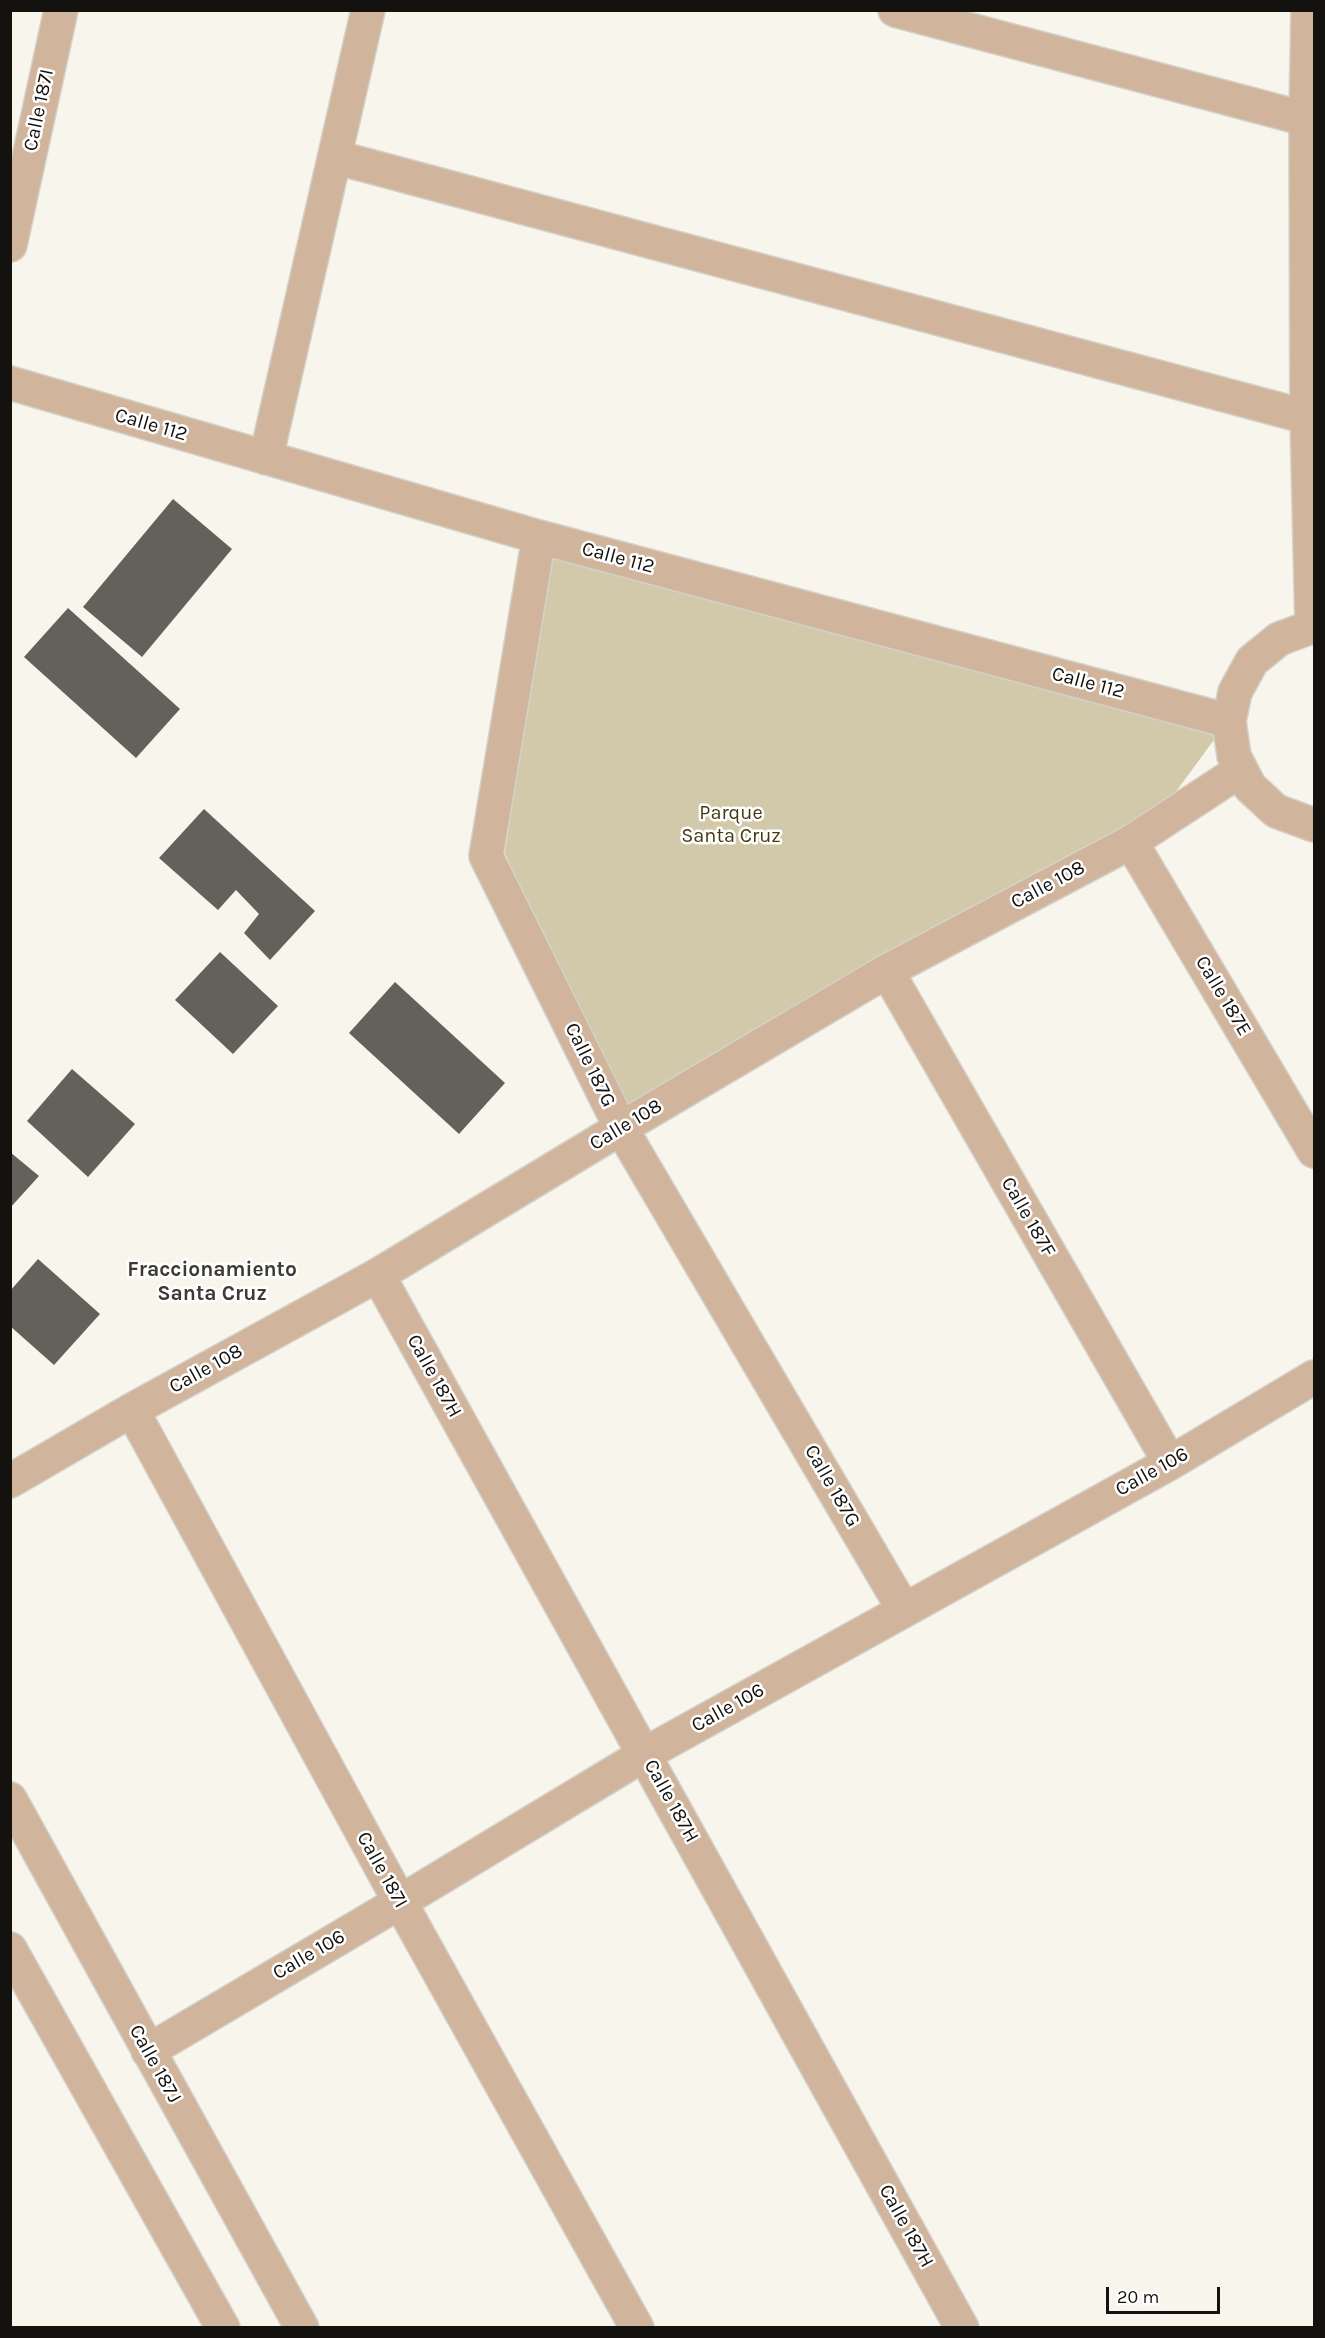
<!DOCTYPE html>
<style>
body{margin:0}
#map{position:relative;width:1325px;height:2338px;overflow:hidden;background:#f8f5ec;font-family:Karla,sans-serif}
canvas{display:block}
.frame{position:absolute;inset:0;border:12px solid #13120f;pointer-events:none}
.scale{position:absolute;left:1106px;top:2287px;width:114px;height:27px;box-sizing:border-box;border:3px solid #13120f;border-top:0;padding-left:8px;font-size:18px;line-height:21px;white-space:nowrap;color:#13120f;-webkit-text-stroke:4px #fff;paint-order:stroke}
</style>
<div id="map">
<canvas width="1325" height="2338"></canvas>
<div class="frame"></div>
<div class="scale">20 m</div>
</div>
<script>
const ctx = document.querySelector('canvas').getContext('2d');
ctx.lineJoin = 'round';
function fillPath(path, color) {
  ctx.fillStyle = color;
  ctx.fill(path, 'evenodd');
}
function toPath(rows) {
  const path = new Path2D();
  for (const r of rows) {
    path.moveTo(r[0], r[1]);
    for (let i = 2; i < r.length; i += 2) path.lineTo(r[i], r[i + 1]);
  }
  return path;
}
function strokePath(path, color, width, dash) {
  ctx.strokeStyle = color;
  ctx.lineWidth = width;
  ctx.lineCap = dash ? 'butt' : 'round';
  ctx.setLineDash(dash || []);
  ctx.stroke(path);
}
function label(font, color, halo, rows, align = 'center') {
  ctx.font = font + ' Karla,sans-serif';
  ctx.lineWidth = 5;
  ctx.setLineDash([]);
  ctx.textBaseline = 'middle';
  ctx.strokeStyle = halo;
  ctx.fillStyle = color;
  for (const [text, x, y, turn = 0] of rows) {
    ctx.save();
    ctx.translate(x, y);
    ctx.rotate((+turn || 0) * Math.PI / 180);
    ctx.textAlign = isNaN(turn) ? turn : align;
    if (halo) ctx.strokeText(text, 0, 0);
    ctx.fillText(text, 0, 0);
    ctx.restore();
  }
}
fillPath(toPath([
 [550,553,1222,729,1133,850,627,1132,505,853]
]), '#d1c9aa');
fillPath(toPath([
 [173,499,232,549,142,657,83,607],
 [68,608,180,709,136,758,24,657],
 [204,809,315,911,270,960,244,933,259,914,236,890,218,910,159,858],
 [220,952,278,1006,233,1054,175,1000],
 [395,982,505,1083,459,1134,349,1033],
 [72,1069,135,1124,88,1177,27,1121],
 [10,1152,39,1176,10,1208],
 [38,1259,100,1314,54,1365,10,1326,10,1291]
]), '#636159');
const minor = toPath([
 [895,10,1306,119],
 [1308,10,1306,119,1307,417,1312,626],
 [335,157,1307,417],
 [10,245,61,10],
 [10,383,539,537,1229,721],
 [266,458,368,10],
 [539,537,486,856,621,1128,904,1610],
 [1314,626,1279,639,1252,661,1235,692,1229,721,1234,756,1250,787,1276,811,1314,825],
 [1131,842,1314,1151],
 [887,971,1170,1463],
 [378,1275,962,2328],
 [132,1410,400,1902,637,2328],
 [10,1481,132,1410,378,1275,621,1128,887,971,1131,842,1241,770],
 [10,1799,302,2328],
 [10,1949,223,2328],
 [148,2051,400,1902,645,1754,1170,1463,1314,1377]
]);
strokePath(minor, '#d3d1c9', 36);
strokePath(minor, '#d1b49c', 33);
label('20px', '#13120f', '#fff', [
 ["Calle 187I",39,110,-78],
 ["Calle 112",151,425,16],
 ["Calle 112",618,558,15],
 ["Calle 112",1088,683,15],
 ["Calle 108",1048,885,-28],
 ["Calle 187E",1223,996,59],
 ["Calle 187G",590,1065,64],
 ["Calle 108",626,1125,-31],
 ["Calle 187F",1028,1217,60],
 ["Calle 108",206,1369,-29],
 ["Calle 187H",434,1376,61],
 ["Calle 106",1152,1472,-29],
 ["Calle 187G",832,1486,60],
 ["Calle 106",728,1708,-29],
 ["Calle 187H",671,1801,61],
 ["Calle 187I",382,1870,61],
 ["Calle 106",309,1955,-30],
 ["Calle 187J",155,2064,61],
 ["Calle 187H",906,2226,61]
]);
label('20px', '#443a10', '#fff', [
 ["Parque",731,813],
 ["Santa Cruz",731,836]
]);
label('bold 21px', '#3c3a33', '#fff', [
 ["Fraccionamiento",212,1270],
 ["Santa Cruz",212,1294]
]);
</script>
